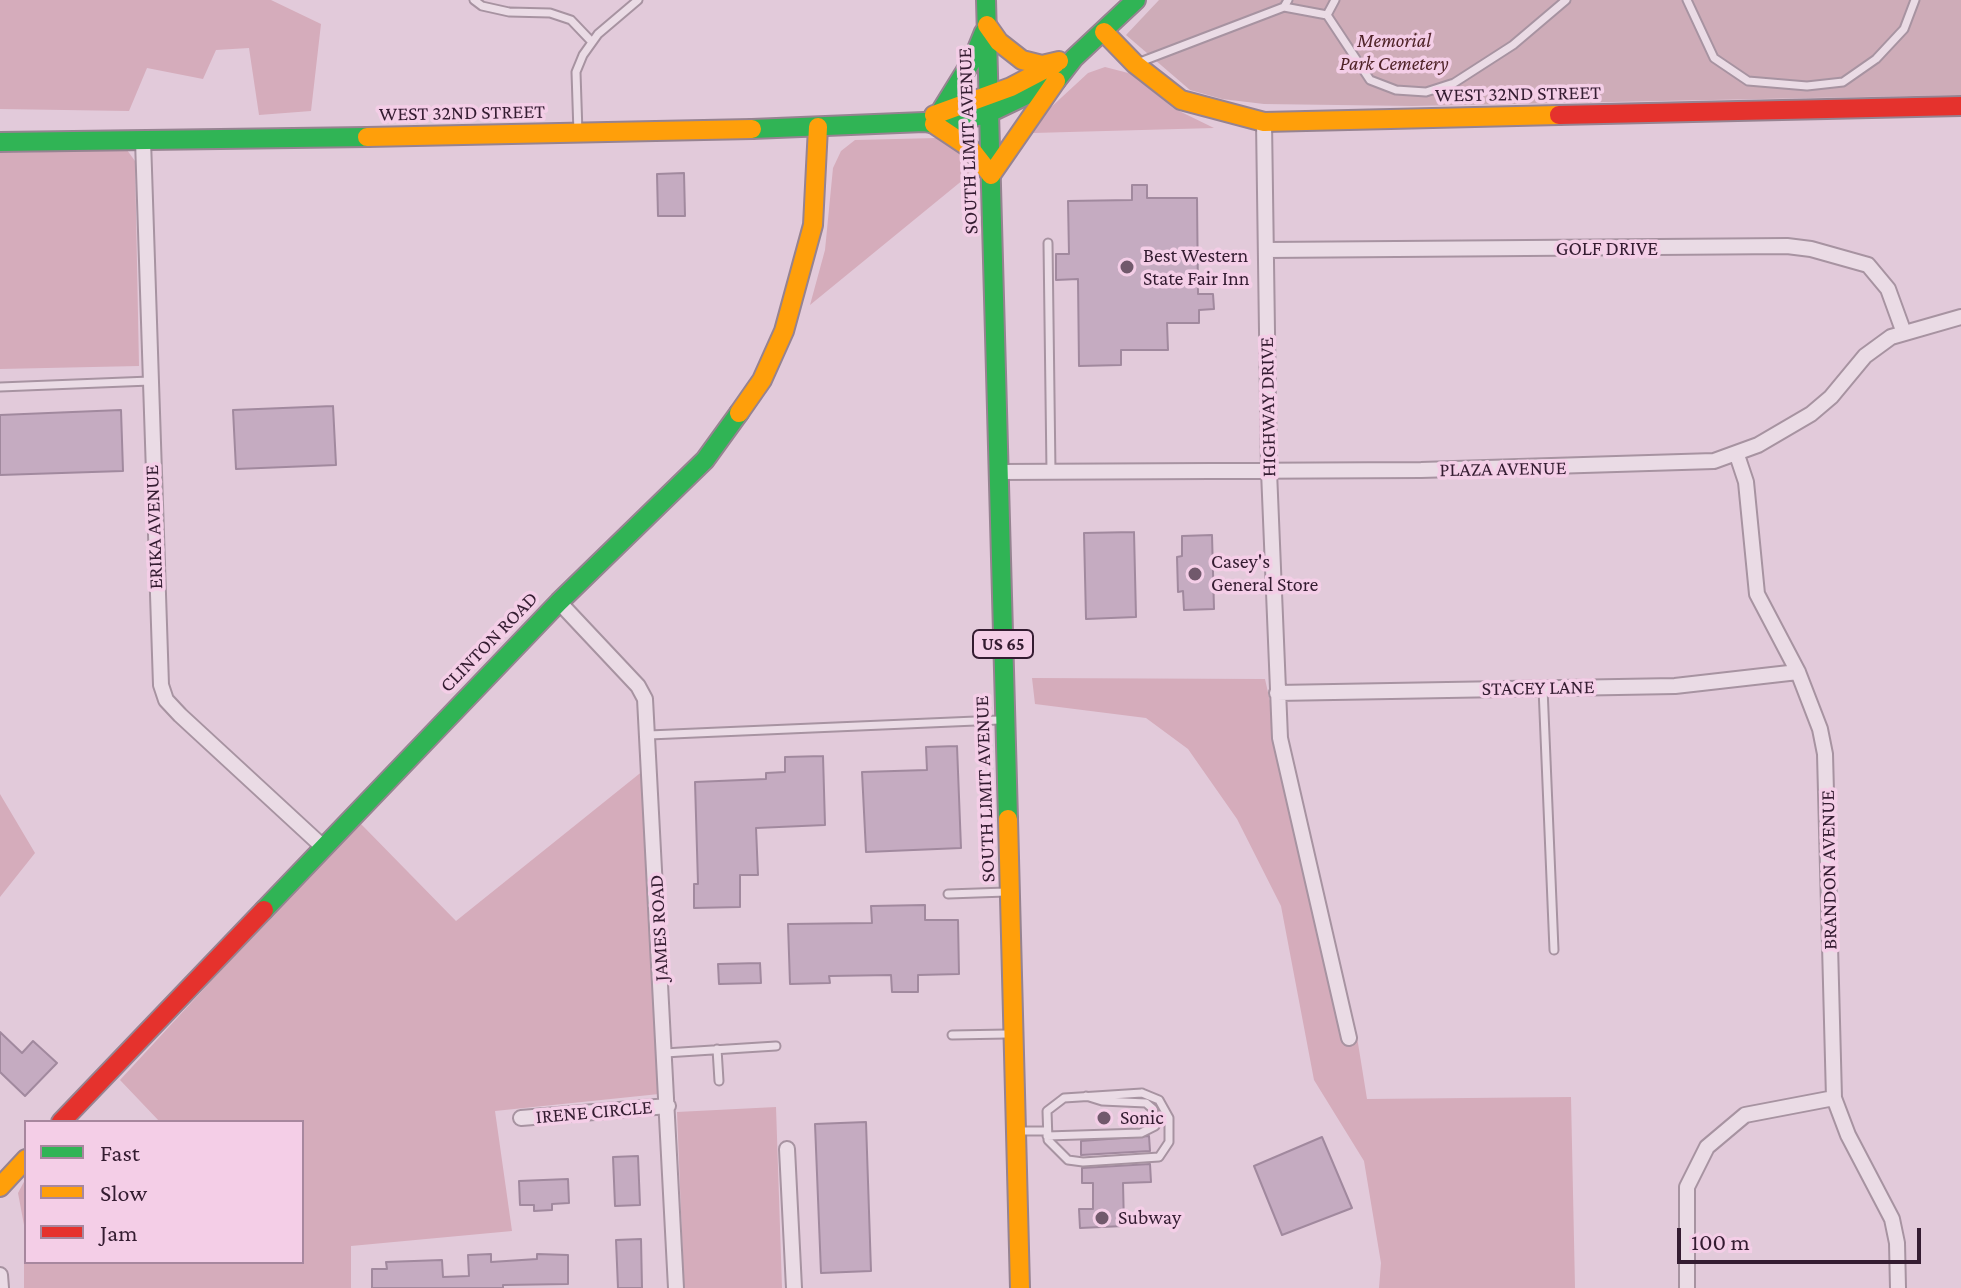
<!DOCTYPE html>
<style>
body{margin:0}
#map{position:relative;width:1961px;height:1288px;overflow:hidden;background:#e2cada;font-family:"Crimson Pro",serif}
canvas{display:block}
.legend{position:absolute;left:24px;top:1120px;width:280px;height:144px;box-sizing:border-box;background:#f4cee7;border:2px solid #a7879e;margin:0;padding:10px 14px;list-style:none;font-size:24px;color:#341c31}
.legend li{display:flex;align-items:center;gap:16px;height:40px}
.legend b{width:40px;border:2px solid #a7879e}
.scale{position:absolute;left:1677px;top:1228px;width:244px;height:36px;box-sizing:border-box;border:4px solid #341c31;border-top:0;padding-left:10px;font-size:24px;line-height:28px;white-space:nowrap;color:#341c31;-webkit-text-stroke:6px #f4cee7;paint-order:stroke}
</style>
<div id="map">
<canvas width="1961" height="1288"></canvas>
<ul class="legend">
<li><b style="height:10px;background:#30b455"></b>Fast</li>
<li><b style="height:10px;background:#ff9f0a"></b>Slow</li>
<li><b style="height:10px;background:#e5322d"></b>Jam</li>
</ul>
<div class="scale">100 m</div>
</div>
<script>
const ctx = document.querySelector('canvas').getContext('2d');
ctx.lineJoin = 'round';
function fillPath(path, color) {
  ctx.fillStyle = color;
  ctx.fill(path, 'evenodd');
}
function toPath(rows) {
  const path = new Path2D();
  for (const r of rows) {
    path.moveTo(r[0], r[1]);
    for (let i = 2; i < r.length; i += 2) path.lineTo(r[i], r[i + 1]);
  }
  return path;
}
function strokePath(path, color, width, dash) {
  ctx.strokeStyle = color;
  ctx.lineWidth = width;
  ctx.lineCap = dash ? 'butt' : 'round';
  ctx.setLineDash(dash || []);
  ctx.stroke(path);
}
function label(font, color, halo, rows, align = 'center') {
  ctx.font = font + ' "Crimson Pro",serif';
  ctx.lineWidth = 7;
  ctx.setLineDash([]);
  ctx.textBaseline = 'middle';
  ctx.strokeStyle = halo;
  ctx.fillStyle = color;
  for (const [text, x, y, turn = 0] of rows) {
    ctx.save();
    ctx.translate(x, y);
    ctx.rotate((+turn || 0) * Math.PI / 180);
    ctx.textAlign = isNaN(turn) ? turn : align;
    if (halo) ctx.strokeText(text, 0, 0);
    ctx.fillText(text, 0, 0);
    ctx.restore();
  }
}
fillPath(toPath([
 [0,0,271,0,321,24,311,111,259,115,249,48,216,50,203,79,147,68,129,111,0,109],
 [1105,67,1132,74,1173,108,1214,128,1033,133,1049,109,1088,73],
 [937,138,968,159,969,175,810,305,825,250,833,168,841,151,855,140],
 [127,150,135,161,139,366,0,369,0,153],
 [1032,678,1265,679,1345,1036,1357,1037,1367,1099,1571,1097,1575,1288,1379,1288,1381,1263,1364,1161,1314,1080,1281,906,1237,819,1188,749,1146,718,1035,704],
 [649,766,659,1094,495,1111,512,1231,351,1246,351,1288,24,1288,24,1225,18,1193,26,1178,26,1262,302,1262,302,1122,160,1122,120,1080,283,903,361,824,456,921],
 [0,794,35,853,0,897],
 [776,1107,782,1288,684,1288,677,1112]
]), '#d5acbb');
fillPath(toPath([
 [1159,0,1961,0,1961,95,1412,106,1264,104,1222,99,1190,90,1126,35]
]), '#ceacb8');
const building = toPath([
 [684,173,685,216,658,216,657,174,684,173],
 [1132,185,1147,185,1147,198,1197,198,1198,294,1213,294,1214,309,1199,310,1199,323,1167,323,1168,350,1121,350,1121,365,1079,366,1078,279,1056,280,1056,254,1069,254,1068,201,1132,200,1132,185],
 [333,406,336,465,236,469,233,410,333,406],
 [121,410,123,471,0,475,0,415,121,410],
 [1134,532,1136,617,1086,619,1084,533,1134,532],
 [1212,535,1214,609,1184,610,1183,591,1178,592,1177,557,1182,556,1182,536,1212,535],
 [957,746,961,848,866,852,862,772,927,770,926,747,957,746],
 [823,756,825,825,756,828,758,875,740,875,740,907,694,908,694,884,698,884,695,782,766,779,766,773,785,772,785,757,823,756],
 [925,905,925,920,958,920,959,974,918,975,918,992,892,992,891,975,829,976,830,983,790,984,788,924,872,923,871,906,925,905],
 [760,963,761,983,719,984,718,964,760,963],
 [0,1032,22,1053,33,1041,57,1063,25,1096,0,1072,0,1032],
 [866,1122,871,1271,821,1273,815,1124,866,1122],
 [1149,1136,1150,1151,1081,1155,1081,1141,1149,1136],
 [1322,1137,1352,1208,1282,1235,1254,1166,1322,1137],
 [638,1156,640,1205,615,1206,613,1157,638,1156],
 [1150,1164,1151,1182,1123,1183,1124,1226,1080,1228,1079,1209,1093,1209,1093,1183,1082,1183,1082,1168,1150,1164],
 [568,1179,569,1203,552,1204,552,1210,534,1211,534,1205,520,1205,519,1181,568,1179],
 [641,1239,642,1288,618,1288,616,1240,641,1239],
 [491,1254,491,1262,537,1259,537,1254,568,1255,568,1284,503,1285,503,1288,372,1288,372,1269,387,1269,386,1262,442,1260,443,1277,469,1276,468,1255,491,1254]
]);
fillPath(building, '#c5abc1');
strokePath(building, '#a1899e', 2);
const lane = toPath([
 [474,0,482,6,509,12,550,13,571,20,592,42],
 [1687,0,1714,58,1748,81,1807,86,1843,82,1876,59,1904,29,1915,0],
 [1284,7,1327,15,1370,80,1396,90,1426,92,1454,83,1513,45,1566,0],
 [1327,15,1335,0],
 [1140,62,1284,7,1288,0],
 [578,133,576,72,583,55,598,34,638,0],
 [1048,243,1051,472],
 [0,387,150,381],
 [1543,688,1554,950],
 [649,735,999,720],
 [948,894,1006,892],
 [952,1035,1007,1034],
 [717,1049,719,1081],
 [665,1053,776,1046],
 [1142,1093,1159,1100,1169,1118,1169,1142,1159,1157,1083,1162,1068,1160,1048,1140,1047,1111,1064,1098,1142,1093],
 [1020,1131,1046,1131],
 [1047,1136,1141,1133,1155,1126,1153,1109,1146,1103,1102,1101,1086,1096]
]);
const street = toPath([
 [1264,122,1269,471,1280,738,1349,1038],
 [143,140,161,685,166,700,180,715,322,846],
 [1266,250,1787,246,1811,249,1868,265,1888,289,1904,333],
 [1737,455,1746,482,1757,594,1798,672,1820,729,1825,754,1834,1098,1848,1135,1892,1219,1897,1243,1898,1288],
 [999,472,1421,470,1714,461,1758,445,1811,414,1831,397,1865,356,1891,337,1961,317],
 [559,602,638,686,645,699,676,1288],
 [1277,693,1675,686,1798,672],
 [521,1118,668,1106],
 [787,1149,794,1288],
 [0,1275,1,1288],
 [1687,1288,1687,1187,1707,1147,1745,1115,1834,1098]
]);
const fast = toPath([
 [986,0,1008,819],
 [942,109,973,59,984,32],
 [752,129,924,122,943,125,989,113,1056,81,1074,58,1136,0],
 [0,142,367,137],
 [264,910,559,602,705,460,739,413]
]);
const slow = toPath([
 [987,25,999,42,1022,60,1042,65,1059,61],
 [1104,32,1135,64,1181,100,1264,122,1559,115],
 [934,115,1011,87,1055,64],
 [934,124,970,148,991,175,1056,81],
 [367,137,752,129],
 [739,413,762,380,784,331,813,225,818,127],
 [1008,819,1020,1288],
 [0,1187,26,1159]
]);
const jam = toPath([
 [1559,115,1961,106],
 [61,1122,264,910]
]);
strokePath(lane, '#a793a1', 11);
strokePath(street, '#a793a1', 18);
strokePath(fast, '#968391', 22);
strokePath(slow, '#968391', 22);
strokePath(jam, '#968391', 22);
strokePath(lane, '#eadbe5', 7);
strokePath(street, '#eadbe5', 14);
strokePath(fast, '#30b455', 18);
strokePath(slow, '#ff9f0a', 18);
strokePath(jam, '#e5322d', 18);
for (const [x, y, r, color] of [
 [1127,267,8,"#71596c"],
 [1195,574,8,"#71596c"],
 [1104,1118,8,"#71596c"],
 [1102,1218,8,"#71596c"]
]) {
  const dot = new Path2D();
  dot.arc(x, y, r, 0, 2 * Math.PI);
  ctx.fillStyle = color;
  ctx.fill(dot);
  strokePath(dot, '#f4cee7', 3);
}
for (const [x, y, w] of [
 [1003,644,60]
]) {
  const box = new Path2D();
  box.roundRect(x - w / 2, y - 14, w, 28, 6);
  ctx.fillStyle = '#f4cee7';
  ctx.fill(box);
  strokePath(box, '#341c31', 2);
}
label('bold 18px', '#341c31', null, [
 ["US 65",1003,644]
]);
label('italic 20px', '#502328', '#f4cee7', [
 ["Memorial",1394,41],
 ["Park Cemetery",1394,64]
]);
label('20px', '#341c31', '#f4cee7', [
 ["WEST 32ND STREET",1518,94,-1],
 ["WEST 32ND STREET",462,113,-1],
 ["SOUTH LIMIT AVENUE",968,141,-92],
 ["GOLF DRIVE",1607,249],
 ["HIGHWAY DRIVE",1268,407,-91],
 ["PLAZA AVENUE",1503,469,-1],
 ["ERIKA AVENUE",154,527,-92],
 ["CLINTON ROAD",489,642,-46],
 ["STACEY LANE",1538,688,-1],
 ["SOUTH LIMIT AVENUE",985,789,-92],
 ["BRANDON AVENUE",1829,870,-91],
 ["JAMES ROAD",659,928,-93],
 ["IRENE CIRCLE",594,1112,-5]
]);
label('20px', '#341c31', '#f4cee7', [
 ["Best Western",1143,256],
 ["State Fair Inn",1143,279],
 ["Casey's",1211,562],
 ["General Store",1211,585],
 ["Sonic",1120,1118],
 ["Subway",1118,1218]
], 'left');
</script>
